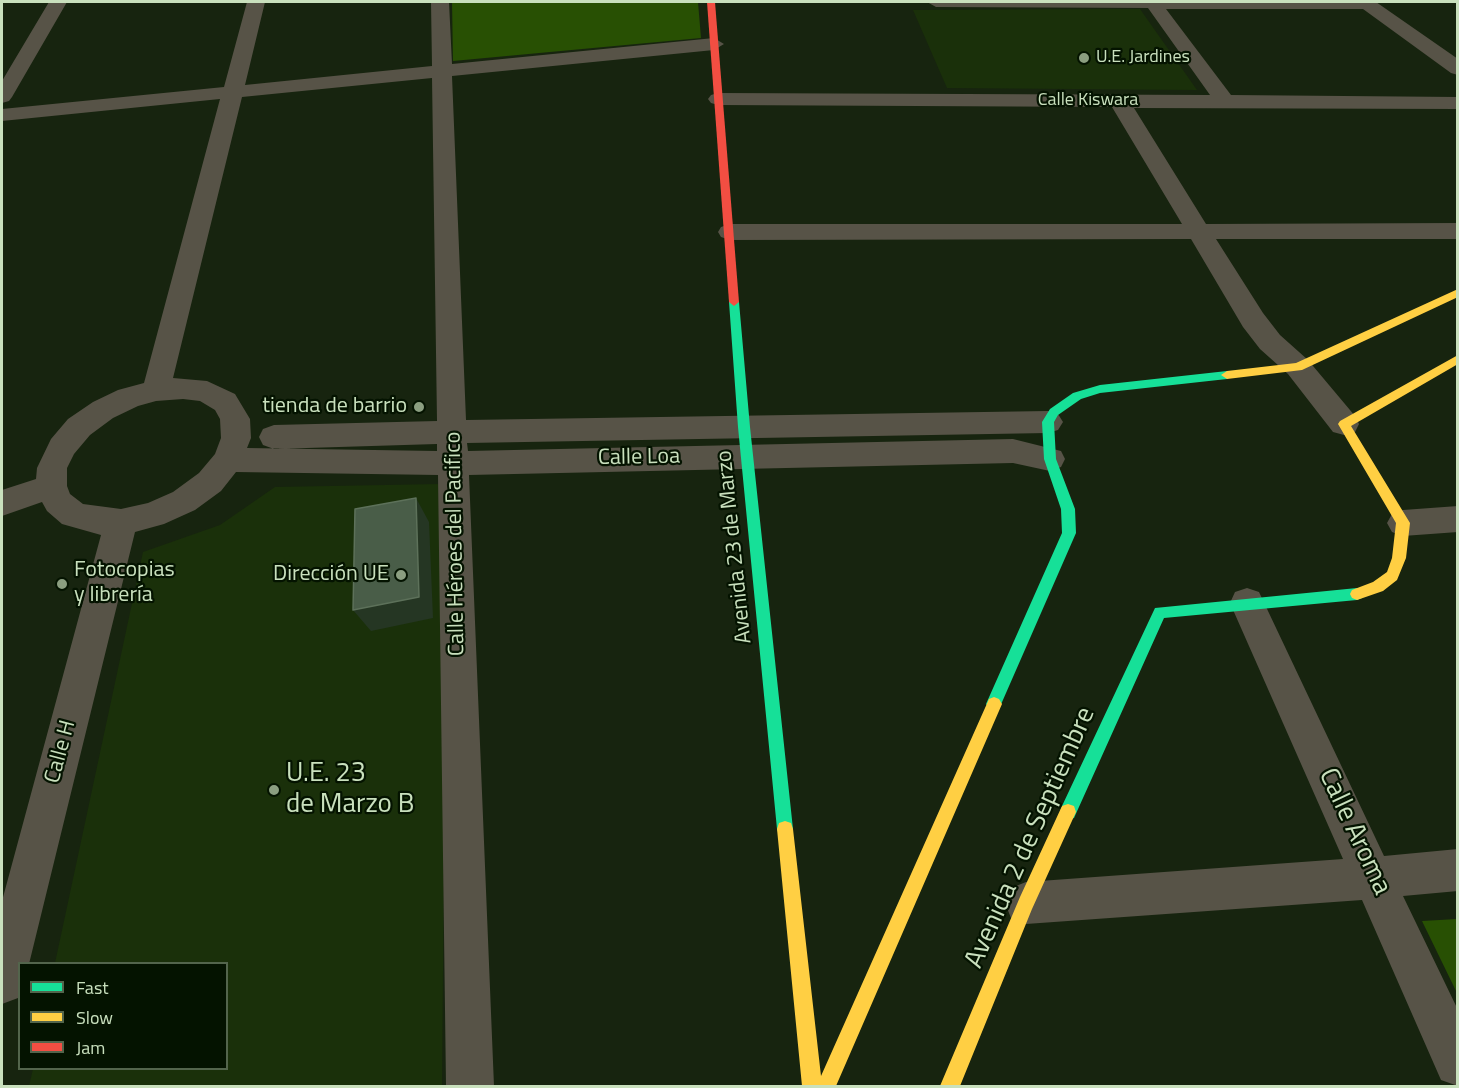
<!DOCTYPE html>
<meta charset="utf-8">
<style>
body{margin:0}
#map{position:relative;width:1459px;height:1088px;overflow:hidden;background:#17240f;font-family:"Titillium Web",sans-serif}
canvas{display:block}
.frame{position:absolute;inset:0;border:3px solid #c9e0bd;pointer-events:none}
.legend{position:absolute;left:18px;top:962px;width:210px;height:108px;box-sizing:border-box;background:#041300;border:2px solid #53654c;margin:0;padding:8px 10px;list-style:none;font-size:18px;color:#c9e0bd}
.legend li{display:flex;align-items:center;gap:12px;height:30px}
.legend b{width:30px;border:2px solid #53654c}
</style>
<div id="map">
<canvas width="1459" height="1088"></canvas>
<div class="frame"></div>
<ul class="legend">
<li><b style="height:8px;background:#16e098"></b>Fast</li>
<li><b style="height:8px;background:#ffcf43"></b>Slow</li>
<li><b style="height:8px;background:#f24e42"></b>Jam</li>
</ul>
</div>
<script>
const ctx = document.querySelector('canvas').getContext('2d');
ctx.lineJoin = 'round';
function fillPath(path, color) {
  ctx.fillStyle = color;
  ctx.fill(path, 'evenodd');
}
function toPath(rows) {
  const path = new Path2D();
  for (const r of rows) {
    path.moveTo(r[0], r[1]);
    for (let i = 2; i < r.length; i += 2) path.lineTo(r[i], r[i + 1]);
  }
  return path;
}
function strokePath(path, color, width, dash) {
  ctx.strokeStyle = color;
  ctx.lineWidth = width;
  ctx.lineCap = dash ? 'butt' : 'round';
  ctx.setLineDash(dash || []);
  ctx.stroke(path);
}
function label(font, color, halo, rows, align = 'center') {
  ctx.font = font + ' "Titillium Web",sans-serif';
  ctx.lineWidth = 4.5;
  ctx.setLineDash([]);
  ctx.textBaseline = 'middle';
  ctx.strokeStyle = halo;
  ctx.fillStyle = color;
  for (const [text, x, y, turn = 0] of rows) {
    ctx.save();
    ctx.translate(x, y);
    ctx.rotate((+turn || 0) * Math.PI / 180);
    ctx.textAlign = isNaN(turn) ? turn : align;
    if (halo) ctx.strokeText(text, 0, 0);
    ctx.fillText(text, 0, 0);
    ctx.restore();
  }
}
fillPath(toPath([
 [1140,9,1197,90,947,88,913,10],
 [440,484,445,738,442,1086,29,1086,33,1069,226,1068,226,964,55,963,143,552,220,525,275,487]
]), '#1a300a');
fillPath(toPath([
 [452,2,698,2,701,38,453,61],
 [1457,919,1458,919,1457,993,1422,921]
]), '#285003');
fillPath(toPath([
 [49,2,67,2,12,97,9,101,2,103,2,81,49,2],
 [247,2,265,2,245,85,432,66,431,2,449,2,452,64,714,38,724,44,714,50,452,76,466,420,1048,411,1058,414,1063,422,1058,430,1048,433,467,443,468,451,1013,439,1061,451,1065,459,1061,467,1050,471,1013,463,469,475,494,1086,446,1086,438,475,236,472,221,491,195,510,164,524,135,532,29,964,20,964,18,998,2,1004,2,901,101,535,62,524,47,511,42,502,2,516,2,490,36,479,37,468,51,439,68,419,93,402,118,390,144,383,220,99,2,121,2,109,224,87,247,2],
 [432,78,437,421,274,425,263,429,259,437,263,445,274,449,437,444,437,451,247,448,251,438,250,419,235,394,207,381,173,378,242,97,432,78],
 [183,399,200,401,215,410,220,419,221,438,215,454,199,473,173,492,148,503,121,509,83,504,70,494,67,486,67,468,74,454,90,435,113,418,138,406,156,401,183,399],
 [927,2,1376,2,1458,59,1458,75,1451,73,1363,9,1166,9,1231,95,1458,97,1458,109,1134,108,1206,224,1458,223,1458,239,1216,239,1263,313,1280,335,1308,360,1355,416,1359,424,1355,432,1344,435,1333,432,1288,374,1260,349,1243,327,1191,239,730,240,721,237,718,232,721,227,730,224,1182,224,1112,107,718,105,711,103,708,99,711,95,718,93,1210,95,1148,8,936,7,927,2],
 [1458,506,1458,532,1403,536,1392,532,1387,523,1392,514,1403,510,1458,506],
 [1247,588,1259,592,1384,856,1458,849,1458,891,1403,896,1458,1010,1458,1086,1441,1080,1362,900,1026,924,1011,918,1005,903,1011,888,1026,882,1343,859,1230,603,1235,592,1247,588]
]), '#575347');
fillPath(toPath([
 [734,298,739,302,750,427,793,829,791,835,785,837,779,835,777,829,738,427,729,302,734,298],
 [1227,371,1233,375,1227,379,1100,393,1081,399,1058,415,1054,422,1056,459,1075,509,1076,533,999,709,994,711,989,709,986,704,1062,533,1061,509,1044,459,1042,422,1050,409,1073,393,1100,385,1227,371],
 [1357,588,1362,590,1364,594,1362,598,1357,600,1164,618,1074,818,1068,820,1062,818,1060,812,1062,806,1155,608,1357,588]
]), '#16e098');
fillPath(toPath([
 [1458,289,1458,297,1302,370,1227,379,1221,375,1227,371,1296,363,1458,289],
 [1458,355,1458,364,1351,426,1410,523,1406,558,1397,580,1383,591,1357,600,1352,598,1350,594,1352,590,1373,582,1387,572,1392,558,1396,523,1338,424,1340,421,1458,355],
 [994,697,999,699,1002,704,836,1086,802,1086,777,829,779,823,785,821,791,823,793,829,821,1076,989,699,994,697],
 [1068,804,1074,806,1076,812,1032,909,960,1086,940,1086,1020,897,1062,806,1068,804]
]), '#ffcf43');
fillPath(toPath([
 [707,2,715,2,739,302,734,306,729,302,707,2]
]), '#f24e42');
fillPath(toPath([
 [416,498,429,522,433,618,371,631,353,610]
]), '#253623');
const building = toPath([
 [416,498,419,597,353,610,355,509,416,498]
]);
fillPath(building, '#495d48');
strokePath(building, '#5d715a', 1.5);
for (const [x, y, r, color] of [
 [1084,58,6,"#8b9e80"],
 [419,407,6,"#8b9e80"],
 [401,575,6,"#8b9e80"],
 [62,584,6,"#8b9e80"],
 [274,790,6,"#8b9e80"]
]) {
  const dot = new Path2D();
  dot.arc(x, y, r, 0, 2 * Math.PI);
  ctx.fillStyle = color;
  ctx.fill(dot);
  strokePath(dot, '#041300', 2);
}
label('18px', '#c9e0bd', '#041300', [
 ["U.E. Jardines",1096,58]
], 'left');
label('18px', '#c9e0bd', '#041300', [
 ["Calle Kiswara",1088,101]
]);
label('22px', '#c9e0bd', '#041300', [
 ["tienda de barrio",407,407],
 ["Fotocopias",74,571,"left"],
 ["y librería",74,596,"left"],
 ["Dirección UE",389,575]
], 'right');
label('22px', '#c9e0bd', '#041300', [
 ["Calle Loa",639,458,-1],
 ["Calle Héroes del Pacifico",456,544,-91],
 ["Avenida 23 de Marzo",735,547,-96],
 ["Calle H",61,752,-75]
]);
label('27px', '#c9e0bd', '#041300', [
 ["U.E. 23",286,774],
 ["de Marzo B",286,805]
], 'left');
label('27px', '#c9e0bd', '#041300', [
 ["Calle Aroma",1354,832,65],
 ["Avenida 2 de Septiembre",1031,838,-66]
]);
</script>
